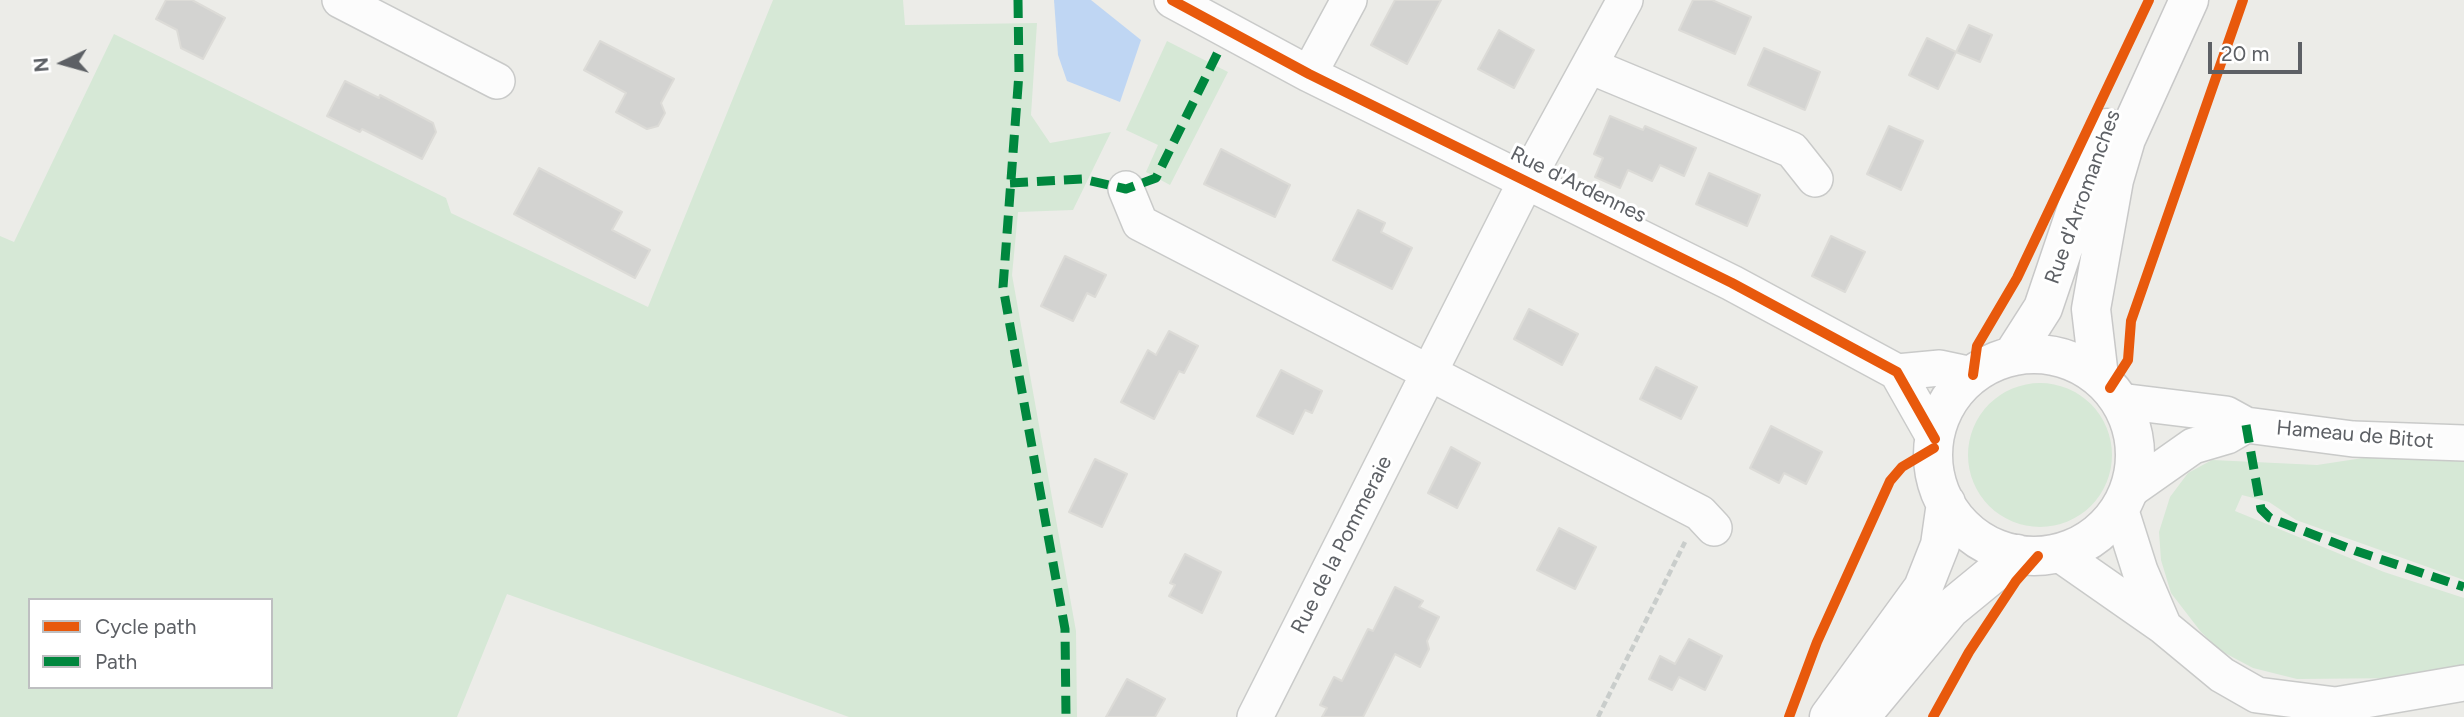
<!DOCTYPE html>
<style>
body{margin:0}
#map{position:relative;width:2464px;height:717px;overflow:hidden;background:#ecece8;font-family:Figtree,sans-serif}
canvas{display:block}
.legend{position:absolute;left:28px;top:598px;width:245px;height:91px;box-sizing:border-box;background:#fff;border:2px solid #bebfc1;margin:0;padding:9px 12px;list-style:none;font-size:21px;color:#5d6065}
.legend li{display:flex;align-items:center;gap:14px;height:35px}
.legend b{width:35px;border:2px solid #bebfc1}
.north{position:absolute;left:28px;top:28px;width:70px;height:70px;-webkit-text-stroke:5px #fff;paint-order:stroke;rotate:265deg;font-size:19px;font-weight:700;line-height:28px;text-align:center;color:#5d6065}
.north::after{content:'';display:block;margin:auto;width:24px;height:32px;background:#5d6065;clip-path:polygon(50% 0,100% 100%,50% 72%,0 100%)}
.scale{position:absolute;left:2208px;top:42px;width:94px;height:32px;box-sizing:border-box;border:4px solid #5d6065;border-top:0;padding-left:9px;font-size:21px;line-height:24px;white-space:nowrap;color:#5d6065;-webkit-text-stroke:5px #fff;paint-order:stroke}
</style>
<div id="map">
<canvas width="2464" height="717"></canvas>
<ul class="legend">
<li><b style="height:9px;background:#e8590c"></b>Cycle path</li>
<li><b style="height:9px;background:#00873e"></b>Path</li>
</ul>
<div class="north">N</div>
<div class="scale">20 m</div>
</div>
<script>
const ctx = document.querySelector('canvas').getContext('2d');
ctx.lineJoin = 'round';
function fillPath(path, color) {
  ctx.fillStyle = color;
  ctx.fill(path, 'evenodd');
}
function toPath(rows) {
  const path = new Path2D();
  for (const r of rows) {
    if (r.length === 3) {
      path.moveTo(r[0] + r[2], r[1]);
      path.arc(r[0], r[1], r[2], 0, 2 * Math.PI);
      continue;
    }
    path.moveTo(r[0], r[1]);
    for (let i = 2; i < r.length; i += 2) path.lineTo(r[i], r[i + 1]);
  }
  return path;
}
function strokePath(path, color, width, dash) {
  ctx.strokeStyle = color;
  ctx.lineWidth = width;
  ctx.lineCap = dash ? 'butt' : 'round';
  ctx.setLineDash(dash || []);
  ctx.stroke(path);
}
function label(font, color, halo, rows, align = 'center') {
  ctx.font = font + ' Figtree,sans-serif';
  ctx.lineWidth = 6;
  ctx.setLineDash([]);
  ctx.textBaseline = 'middle';
  ctx.strokeStyle = halo;
  ctx.fillStyle = color;
  for (const [text, x, y, turn = 0] of rows) {
    ctx.save();
    ctx.translate(x, y);
    ctx.rotate((+turn || 0) * Math.PI / 180);
    ctx.textAlign = isNaN(turn) ? turn : align;
    if (halo) ctx.strokeText(text, 0, 0);
    ctx.fillText(text, 0, 0);
    ctx.restore();
  }
}
fillPath(toPath([
 [773,0,903,0,905,25,1037,23,1031,115,1050,143,1111,132,1073,210,1018,212,1012,275,1076,631,1077,717,849,717,507,594,457,717,0,717,0,236,14,242,114,34,446,198,451,213,648,307],
 [30,600,271,600,271,687,30,687],
 [1167,41,1228,72,1170,185,1146,172,1158,145,1126,130],
 [2040,455,72],
 [2464,455,2464,580,2296,520,2269,502,2242,495,2235,511,2384,572,2464,598,2464,665,2407,678,2297,679,2253,668,2221,651,2201,632,2171,593,2161,560,2159,532,2170,497,2188,473,2212,460,2317,465,2376,456]
]), '#d6e8d6');
fillPath(toPath([
 [1054,0,1091,0,1141,40,1120,102,1067,81,1058,55]
]), '#bfd6f3');
const building = toPath([
 [166,0,192,0,225,18,203,59,181,48,177,30,156,19,166,0],
 [1395,0,1441,0,1407,64,1371,45,1395,0],
 [1693,0,1712,0,1751,17,1735,54,1679,30,1693,0],
 [1969,25,1992,35,1980,62,1956,52,1969,25],
 [1499,30,1534,50,1514,88,1478,69,1499,30],
 [1927,38,1956,52,1938,89,1909,75,1927,38],
 [600,41,674,79,661,103,665,113,658,126,647,129,616,112,626,93,584,70,600,41],
 [1764,48,1820,72,1805,110,1748,85,1764,48],
 [345,81,379,98,380,95,433,123,436,132,422,159,362,129,360,132,327,116,345,81],
 [1610,116,1643,130,1645,126,1696,148,1684,176,1660,165,1652,181,1628,170,1620,188,1595,177,1603,158,1594,154,1610,116],
 [1889,126,1923,141,1901,190,1867,174,1889,126],
 [1221,149,1290,185,1275,217,1204,184,1221,149],
 [539,168,622,212,612,230,650,250,635,278,514,214,539,168],
 [1709,173,1760,195,1747,226,1696,204,1709,173],
 [1358,210,1385,223,1381,232,1412,248,1392,289,1333,260,1358,210],
 [1831,236,1865,252,1845,292,1812,276,1831,236],
 [1065,256,1106,275,1095,297,1087,293,1073,321,1041,306,1065,256],
 [1529,309,1578,334,1562,365,1514,339,1529,309],
 [1169,331,1198,346,1184,373,1179,371,1154,419,1121,402,1148,350,1156,355,1169,331],
 [1656,367,1697,387,1681,419,1640,399,1656,367],
 [1281,370,1322,391,1312,413,1305,410,1293,434,1257,416,1281,370],
 [1771,426,1822,452,1806,484,1784,473,1779,483,1750,468,1771,426],
 [1451,447,1480,463,1457,508,1428,493,1451,447],
 [1095,459,1127,474,1102,527,1069,512,1095,459],
 [1559,528,1596,547,1575,589,1537,570,1559,528],
 [1185,554,1221,572,1202,613,1169,596,1175,585,1170,583,1185,554],
 [1395,587,1423,601,1419,607,1439,617,1427,641,1429,649,1420,667,1395,654,1363,717,1322,717,1327,708,1320,705,1334,677,1342,681,1368,629,1373,631,1395,587],
 [1689,639,1722,656,1705,690,1679,677,1672,690,1649,679,1660,656,1675,664,1689,639],
 [1127,679,1165,699,1155,717,1106,717,1127,679]
]);
fillPath(building, '#d3d3d1');
strokePath(building, '#dcdbd7', 2);
const minor = toPath([
 [340,0,497,81],
 [1172,0,1309,74,1732,283,1897,372,1935,439],
 [1590,66,1792,150,1815,179],
 [1309,74,1349,0],
 [1126,189,1140,223,1700,513,1714,528],
 [1897,372,1940,368,1973,375],
 [2120,401,2226,414,2246,425,2353,439,2464,443],
 [2129,491,2193,446,2227,436,2246,425],
 [2120,508,2140,571,2164,627],
 [2058,553,2164,627,2222,675,2257,695,2336,705,2464,683],
 [1255,717,1526,181,1625,0]
]);
const secondary = toPath([
 [2034,455,101],
 [2013,355,2043,308,2091,166,2107,128],
 [2099,377,2091,309,2114,180,2126,139,2189,0],
 [1829,717,1923,588,1940,545,1946,503],
 [1860,717,1950,609,2017,554]
]);
strokePath(minor, '#c9cac9', 38);
strokePath(secondary, '#c8c8c8', 41);
strokePath(toPath([
 [1598,717,1685,542]
]), '#c9cdcb', 4.5, [7, 3.5]);
strokePath(minor, '#fcfcfc', 35);
strokePath(secondary, '#fcfcfc', 38);
strokePath(toPath([
 [1018,0,1019,73,1003,287,1065,629,1066,717],
 [1010,183,1083,179,1126,189,1156,178,1218,52],
 [2246,425,2261,509,2270,518,2356,551,2464,587]
]), '#00873e', 9, [18, 9]);
strokePath(toPath([
 [1172,0,1309,74,1732,283,1897,372,1935,439],
 [1973,375,1977,346,2017,278,2149,0],
 [2110,388,2128,360,2131,321,2243,0],
 [1789,717,1817,642,1890,481,1902,467,1934,448],
 [1933,717,1969,652,2016,581,2038,556]
]), '#e8590c', 10);
label('21px', '#5d6065', '#fff', [
 ["Rue d'Ardennes",1578,185,26],
 ["Rue d'Arromanches",2083,197,-70],
 ["Hameau de Bitot",2355,435,5],
 ["Rue de la Pommeraie",1342,545,-63]
]);
</script>
